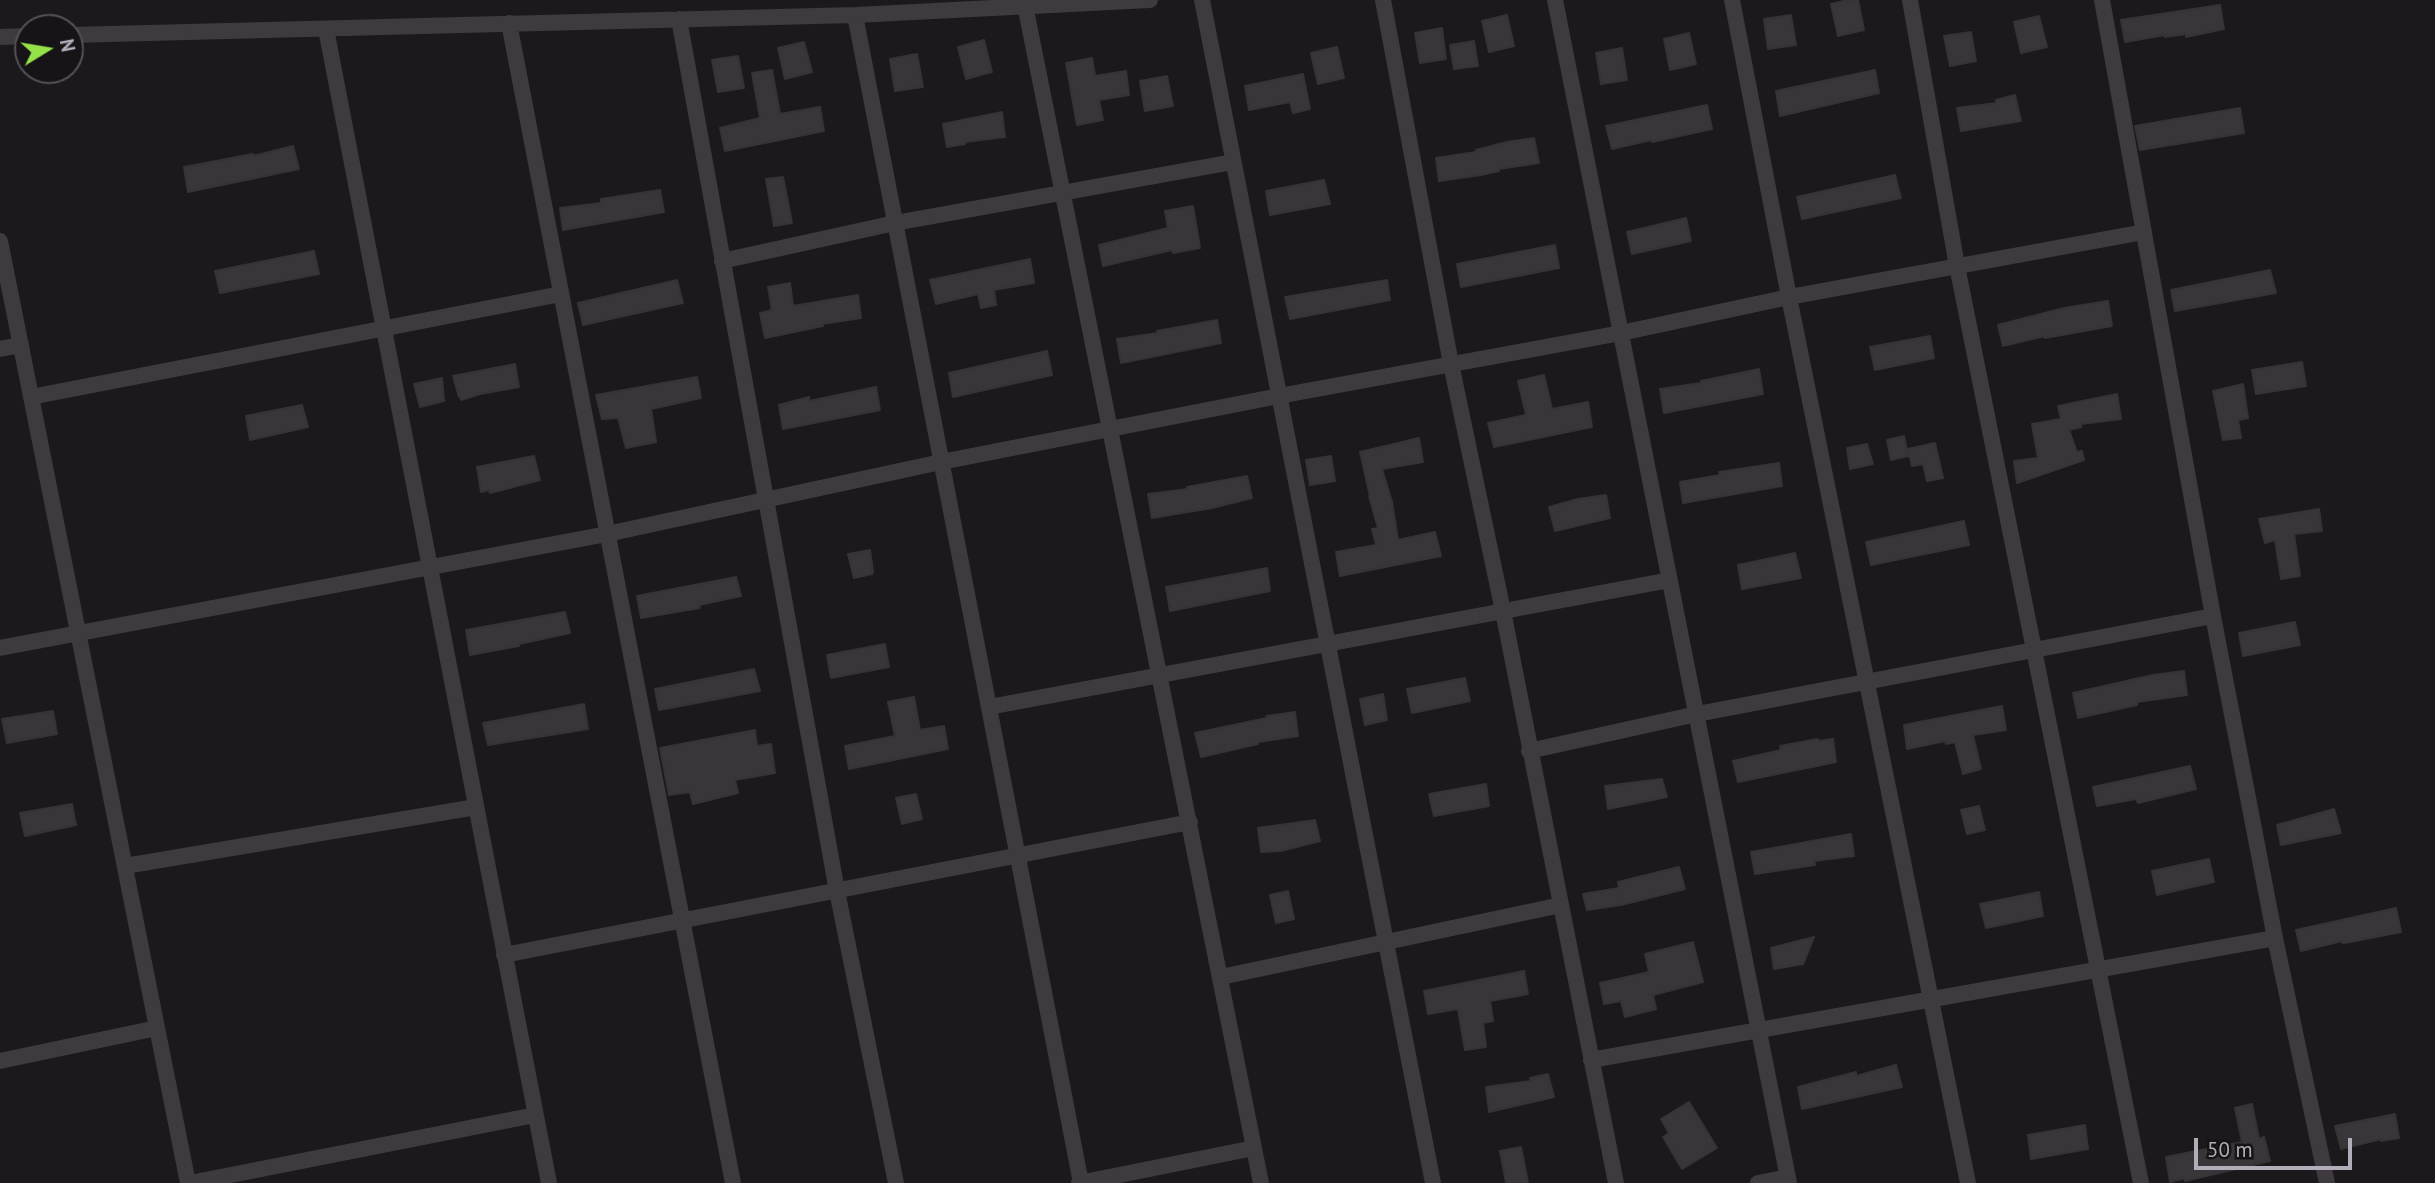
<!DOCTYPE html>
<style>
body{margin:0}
#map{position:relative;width:2435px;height:1183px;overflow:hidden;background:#1b191b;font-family:"PT Sans",sans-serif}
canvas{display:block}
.north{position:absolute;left:14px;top:14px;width:70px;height:70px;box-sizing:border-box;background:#161416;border:2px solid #555157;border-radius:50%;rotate:79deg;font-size:19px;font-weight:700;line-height:28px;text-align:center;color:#b4adb9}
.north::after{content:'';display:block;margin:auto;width:24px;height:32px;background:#94e349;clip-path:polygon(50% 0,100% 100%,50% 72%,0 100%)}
.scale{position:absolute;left:2194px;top:1138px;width:158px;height:32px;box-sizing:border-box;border:4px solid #b4adb9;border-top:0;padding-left:9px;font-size:21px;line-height:24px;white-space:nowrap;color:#b4adb9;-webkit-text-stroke:5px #161416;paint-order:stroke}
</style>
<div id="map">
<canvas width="2435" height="1183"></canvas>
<div class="north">N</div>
<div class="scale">50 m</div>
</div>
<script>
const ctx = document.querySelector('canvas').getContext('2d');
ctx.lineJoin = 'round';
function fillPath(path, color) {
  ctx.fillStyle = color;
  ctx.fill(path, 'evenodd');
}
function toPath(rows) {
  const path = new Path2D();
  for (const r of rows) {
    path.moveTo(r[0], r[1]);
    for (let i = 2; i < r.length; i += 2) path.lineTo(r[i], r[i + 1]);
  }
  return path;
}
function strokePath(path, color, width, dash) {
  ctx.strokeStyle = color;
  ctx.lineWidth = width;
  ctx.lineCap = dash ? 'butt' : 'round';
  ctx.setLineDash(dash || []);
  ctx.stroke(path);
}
const building = toPath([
 [1848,0,1858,0,1864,30,1838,36,1831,4,1848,0],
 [2220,5,2224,29,2186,37,2186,34,2165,37,2165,35,2125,42,2121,20,2220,5],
 [1507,15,1514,46,1489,52,1482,21,1507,15],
 [1791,15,1796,45,1768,49,1764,19,1791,15],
 [2039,16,2047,47,2021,53,2014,22,2039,16],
 [1442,28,1446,59,1420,63,1415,33,1442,28],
 [1971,32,1976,61,1950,66,1944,36,1971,32],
 [1689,33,1696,64,1670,70,1664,39,1689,33],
 [984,40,992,72,966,79,958,47,984,40],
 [1474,41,1478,66,1454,69,1450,45,1474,41],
 [804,42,812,72,785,79,778,48,804,42],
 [1337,47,1344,78,1318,84,1311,53,1337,47],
 [1622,48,1627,80,1601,84,1596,53,1622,48],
 [917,54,923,87,895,91,890,59,917,54],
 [738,56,744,88,718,92,712,60,738,56],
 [1092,58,1095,76,1126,71,1129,95,1099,100,1103,120,1077,125,1066,63,1092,58],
 [772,70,780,114,820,107,824,131,725,151,720,128,760,118,752,73,772,70],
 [1875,70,1879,93,1780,116,1776,91,1875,70],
 [1303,74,1310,109,1293,113,1290,102,1249,110,1245,86,1303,74],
 [1167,76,1173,106,1145,111,1140,81,1167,76],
 [2015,95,2021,121,1961,131,1957,108,1997,103,1996,100,2015,95],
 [1707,105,1712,129,1652,142,1651,140,1612,149,1606,126,1707,105],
 [2240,108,2244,133,2140,150,2135,126,2240,108],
 [1002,112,1005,137,965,142,965,144,947,147,943,124,1002,112],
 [1534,138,1539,163,1499,169,1499,171,1481,175,1439,181,1436,158,1476,152,1476,150,1507,142,1534,138],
 [293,146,299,169,188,192,184,167,253,154,253,156,293,146],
 [1895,175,1901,198,1802,219,1797,197,1895,175],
 [783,177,792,223,774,226,766,179,783,177],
 [1324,180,1330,204,1270,215,1266,191,1324,180],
 [660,190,664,212,563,230,560,208,601,203,601,199,660,190],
 [1193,206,1200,248,1173,253,1172,250,1103,266,1099,245,1168,228,1165,211,1193,206],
 [1686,218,1691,241,1632,254,1627,232,1686,218],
 [1555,245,1559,268,1461,287,1457,264,1555,245],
 [314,251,319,274,220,293,215,271,314,251],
 [1030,259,1034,283,994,290,996,305,981,308,978,294,936,304,930,280,1030,259],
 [2270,270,2276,293,2175,311,2171,290,2270,270],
 [677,280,683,303,583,325,578,303,677,280],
 [1387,280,1390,300,1290,319,1285,297,1387,280],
 [790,283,793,306,858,295,861,318,822,324,823,326,765,338,760,313,772,310,768,287,790,283],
 [2108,301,2112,326,2045,338,2045,336,2003,346,1998,325,2064,308,2108,301],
 [1217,320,1221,343,1121,363,1117,339,1158,333,1157,331,1217,320],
 [1930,336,1934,358,1875,370,1870,347,1930,336],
 [1047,351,1052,375,953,397,949,373,1047,351],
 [2302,362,2306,386,2256,394,2252,370,2302,362],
 [515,364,519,387,480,394,461,400,461,397,459,397,453,376,515,364],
 [1759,369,1763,394,1664,413,1660,389,1701,383,1701,381,1759,369],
 [1544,375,1552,409,1588,402,1592,427,1494,447,1488,423,1526,415,1518,381,1544,375],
 [697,377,701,398,651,409,656,442,626,448,618,418,602,419,596,395,697,377],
 [442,378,444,401,420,407,414,384,442,378],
 [2243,384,2248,418,2238,420,2241,438,2223,440,2213,391,2243,384],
 [876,387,880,410,783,429,779,405,809,397,809,401,876,387],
 [2117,394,2121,419,2081,424,2081,427,2069,430,2077,452,2082,451,2084,460,2017,483,2014,461,2038,458,2032,424,2061,419,2058,406,2117,394],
 [302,405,308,427,250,440,246,416,302,405],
 [1904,436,1908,456,1891,460,1887,440,1904,436],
 [1419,438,1423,462,1382,469,1392,502,1398,540,1435,532,1441,556,1340,576,1336,552,1376,545,1372,529,1378,528,1369,496,1370,496,1360,452,1419,438],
 [1935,443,1943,478,1927,481,1923,464,1912,466,1908,449,1935,443],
 [1867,444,1873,464,1850,469,1847,448,1867,444],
 [534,456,540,480,490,493,489,490,481,492,477,467,534,456],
 [1331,456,1335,481,1310,485,1306,460,1331,456],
 [1779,463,1782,486,1683,503,1680,482,1720,475,1719,472,1779,463],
 [1247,476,1252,498,1212,508,1152,518,1148,494,1188,489,1187,487,1247,476],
 [1606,495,1610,518,1555,531,1549,507,1578,499,1606,495],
 [2319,509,2322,531,2294,534,2300,576,2281,579,2275,540,2265,543,2259,519,2319,509],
 [1964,521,1969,545,1871,565,1866,542,1964,521],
 [870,550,873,572,872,574,854,578,848,554,870,550],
 [1795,553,1801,578,1742,589,1738,565,1795,553],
 [1267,568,1270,591,1170,611,1166,587,1267,568],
 [736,577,741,596,699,605,700,608,641,618,637,596,736,577],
 [565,612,570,633,519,644,519,646,470,655,466,630,565,612],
 [2295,622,2300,645,2243,656,2239,633,2295,622],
 [885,644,889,667,831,678,827,655,885,644],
 [754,669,760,691,659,710,655,689,754,669],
 [2184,671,2187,695,2137,702,2137,705,2078,718,2073,693,2153,675,2184,671],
 [1465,678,1470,701,1412,713,1407,689,1465,678],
 [1383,694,1387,720,1365,725,1360,699,1383,694],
 [914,697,920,730,944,726,948,749,849,769,845,746,895,736,888,702,914,697],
 [584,704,588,729,488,745,483,723,584,704],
 [2002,706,2006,730,1973,735,1981,769,1963,774,1955,742,1946,744,1945,741,1907,749,1904,725,2002,706],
 [53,711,57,734,7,743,2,719,53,711],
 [1295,712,1298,736,1258,742,1258,744,1201,757,1195,733,1267,718,1267,716,1295,712],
 [755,730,757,746,771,744,775,773,735,780,738,793,693,804,690,792,669,795,660,748,755,730],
 [1818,739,1819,741,1833,739,1836,762,1738,782,1733,761,1781,750,1780,746,1818,739],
 [2190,766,2196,789,2138,803,2136,799,2097,806,2093,787,2190,766],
 [1662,779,1667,797,1608,809,1605,786,1662,779],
 [1486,784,1489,806,1434,816,1429,794,1486,784],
 [916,794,922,819,902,824,896,798,916,794],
 [72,804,76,825,25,836,20,813,72,804],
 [1979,806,1985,830,1967,834,1961,810,1979,806],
 [2334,809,2341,833,2281,845,2277,825,2334,809],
 [1315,820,1320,841,1281,851,1261,852,1258,828,1315,820],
 [1851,834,1854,856,1814,861,1815,865,1755,874,1751,852,1851,834],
 [2209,859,2214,882,2157,895,2152,871,2209,859],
 [1679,867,1685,889,1621,905,1587,910,1583,894,1619,888,1618,882,1679,867],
 [1288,891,1294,919,1276,923,1270,895,1288,891],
 [2039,892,2043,916,1986,928,1980,904,2039,892],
 [2396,908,2401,932,2350,942,2343,943,2342,941,2301,951,2296,930,2396,908],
 [1814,937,1803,964,1774,969,1771,948,1814,937],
 [1693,942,1703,982,1653,995,1656,1009,1625,1017,1621,1001,1604,1004,1600,983,1649,972,1645,954,1693,942],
 [1524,971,1528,994,1490,1001,1493,1021,1483,1023,1486,1047,1465,1050,1458,1009,1428,1014,1424,991,1524,971],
 [1896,1065,1902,1087,1802,1109,1798,1087,1856,1072,1856,1076,1896,1065],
 [1548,1074,1554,1097,1489,1112,1486,1087,1531,1081,1530,1078,1548,1074],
 [1689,1102,1717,1148,1682,1169,1663,1137,1669,1133,1661,1119,1689,1102],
 [2252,1104,2259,1139,2264,1137,2270,1161,2185,1181,2185,1178,2170,1182,2166,1157,2242,1142,2235,1108,2252,1104],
 [2395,1114,2399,1138,2381,1141,2381,1139,2341,1149,2335,1126,2395,1114],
 [2085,1125,2088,1149,2031,1159,2028,1135,2085,1125],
 [1521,1147,1528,1183,1506,1183,1500,1151,1521,1147]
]);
fillPath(building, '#39363a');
strokePath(building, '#363337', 2);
strokePath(toPath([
 [1202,0,1433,1183],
 [1383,0,1451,364,1503,611,1616,1183],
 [1555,0,1789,1183],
 [1732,0,1789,297,1968,1183],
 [1910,0,1957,266,2141,1183],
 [2102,0,2213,616,2275,938,2327,1183],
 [1025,5,1261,1183],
 [855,15,1081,1183],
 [679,19,837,891,896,1183],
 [509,23,733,1183],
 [326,29,549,1183],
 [70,35,855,15,1150,0],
 [0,37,28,36],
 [0,241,188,1183],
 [722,261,895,223,1233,162],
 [0,349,21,345],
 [31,397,561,294],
 [0,648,607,534,941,462,1279,396,1621,333,1789,297,2144,232],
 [989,707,1670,580],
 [1529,751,1697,714,2213,616],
 [125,866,476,807],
 [504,955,1190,822],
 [1221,977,1561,905],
 [1591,1060,2275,938],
 [0,1061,157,1028],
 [190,1183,535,1115],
 [1079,1183,1254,1148],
 [1758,1183,1788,1177]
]), '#3e3a40', 16);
</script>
